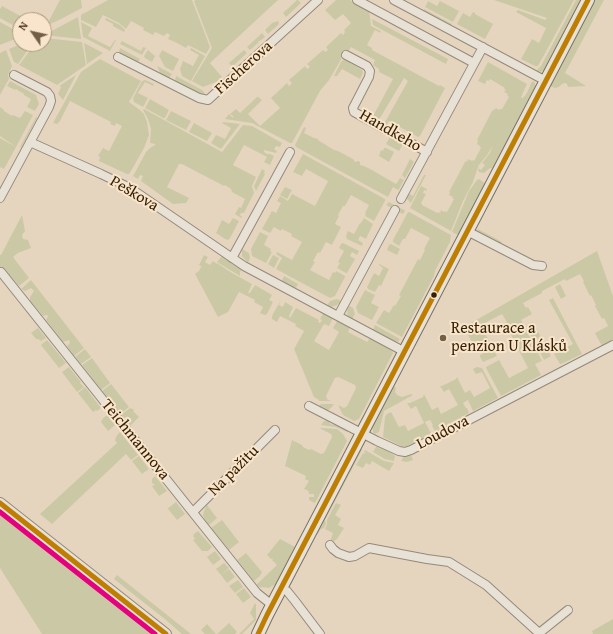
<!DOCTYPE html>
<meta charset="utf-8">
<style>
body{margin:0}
#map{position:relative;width:613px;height:634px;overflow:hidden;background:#e5d5bf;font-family:"Gentium Book Plus",serif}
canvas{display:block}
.north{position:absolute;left:12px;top:12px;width:40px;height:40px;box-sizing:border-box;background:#f8e5cb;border:1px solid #aa967b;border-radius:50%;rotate:304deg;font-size:11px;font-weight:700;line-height:16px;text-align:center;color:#351f02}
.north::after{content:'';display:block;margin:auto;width:14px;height:18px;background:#735f44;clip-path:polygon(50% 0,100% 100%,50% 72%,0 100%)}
</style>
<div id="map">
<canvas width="613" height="634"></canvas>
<div class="north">N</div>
</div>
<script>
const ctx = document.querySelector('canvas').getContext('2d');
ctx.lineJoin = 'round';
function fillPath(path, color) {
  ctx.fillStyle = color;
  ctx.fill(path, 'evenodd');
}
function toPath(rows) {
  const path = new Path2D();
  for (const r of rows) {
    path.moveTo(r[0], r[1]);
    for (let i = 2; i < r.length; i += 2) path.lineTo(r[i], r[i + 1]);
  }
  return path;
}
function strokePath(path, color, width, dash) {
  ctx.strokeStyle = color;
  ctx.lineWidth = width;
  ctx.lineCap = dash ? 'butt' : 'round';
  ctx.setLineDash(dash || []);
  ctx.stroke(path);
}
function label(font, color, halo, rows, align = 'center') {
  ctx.font = font + ' "Gentium Book Plus",serif';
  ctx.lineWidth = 4;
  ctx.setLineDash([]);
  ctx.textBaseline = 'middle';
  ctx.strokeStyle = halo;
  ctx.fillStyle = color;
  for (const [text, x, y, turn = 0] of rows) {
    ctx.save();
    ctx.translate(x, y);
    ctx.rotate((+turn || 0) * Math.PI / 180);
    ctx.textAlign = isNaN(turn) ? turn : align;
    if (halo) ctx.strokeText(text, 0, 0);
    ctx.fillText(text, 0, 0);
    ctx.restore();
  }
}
fillPath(toPath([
 [60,0,81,0,82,8,61,19,46,26],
 [108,0,192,0,210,47,206,54,188,45,186,48,177,43,168,39,170,35,167,33,164,36,155,32,153,35,143,30,144,28,131,21,126,29,119,23,103,15,96,27,81,20,81,15],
 [196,0,278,0,210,63,222,77,216,82,203,87,192,81,212,48,194,1],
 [297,0,298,0,301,3,286,17,283,13],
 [336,0,350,0,369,10,371,26,381,31,380,33,375,30,367,45,372,48,372,50,439,86,440,85,445,88,420,136,418,137,389,121,386,126,384,125,385,122,408,81,404,78,380,118,376,120,372,118,393,79,379,72,379,69,373,65,375,60,351,47,348,52,346,51,329,80,320,91,292,143,290,143,252,123,225,119,229,114,233,118,233,116,230,114,236,109,240,113,257,97,258,97,262,100,248,114,260,126,280,108,271,98,287,83,289,86,292,83,289,80,305,66,307,69,310,67,307,64,323,50,325,52,328,50,326,47,341,33,343,35,345,32,344,30,351,23,343,14,335,20,325,10],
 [494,0,574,0,538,66,535,66,521,59,532,39,539,43,546,28,516,12,518,10,545,20,547,18],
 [576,0,584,0,570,21,569,25,552,54,548,66,545,70,540,72,536,71,541,66],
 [595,0,604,0,565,73,586,86,568,87,567,84,565,83,562,84,559,87,555,88,550,86],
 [428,1,437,6,440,1,459,11,453,22,425,7],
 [2,6,28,20,20,20,20,29,0,18,0,9],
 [424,9,452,24,451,25,449,25,424,11],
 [473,12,475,13,475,14,493,24,485,39,457,24,463,13,470,17],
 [78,17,81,38,81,39,44,35],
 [106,18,120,25,125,30,124,32,113,26,113,24,105,20],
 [372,19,448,59,446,64,373,25],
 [278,21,279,24,268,34,265,30,272,23],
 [0,22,20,33,20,37,0,45],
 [81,22,92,28,88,36,110,47,115,40,116,40,110,51,83,37],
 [262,33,265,37,260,41,258,41,259,42,250,50,247,47],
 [44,38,82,42,86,65,57,85,19,65,35,44,44,44],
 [122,41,141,51,143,47,146,48,142,55,120,44],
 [84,43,103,53,87,64],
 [21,44,32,44,18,64,14,62,9,49],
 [120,48,140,59,138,62,119,52],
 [191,48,205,56,191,81,182,76,180,69,183,61,193,66,199,55,190,50],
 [6,50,12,66,8,75,9,79,0,95,0,53],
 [148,50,155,56,152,62,145,58,144,56],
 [162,50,179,59,173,71,165,67,159,56],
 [244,50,247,53,232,67,229,63],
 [100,59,141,81,129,102,140,110,144,114,147,122,149,135,144,148,131,171,129,174,127,174,99,161,100,157,98,156,103,148,109,151,122,126,116,123,115,126,110,124,111,122,70,101,60,121,57,124,53,123,81,72],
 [344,59,362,70,363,73,360,79,342,69,337,76,334,76,341,62],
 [488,62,527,84,521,97,522,98,523,98,527,93,530,86,531,83,534,81,536,87,494,169,490,168,484,173,479,172,478,170,481,164,479,169,481,170,485,165,482,163,490,153,492,146,488,154,479,165,477,170,473,182,463,201,451,231,410,208,421,186,427,189,426,191,424,190,423,193,426,194,421,203,422,204,422,205,437,213,438,212,440,213,441,210,444,212,445,211,447,212,454,199,452,198,453,197,449,195,450,192,449,192,465,162,465,161,467,162,468,159,472,161,473,160,474,161,481,148,480,147,480,146,477,144,478,141,477,140,492,111,493,110,494,110,496,108,499,110,500,109,502,109,509,97,507,95,508,94,504,92,506,90,504,89,505,88,490,79,489,81,487,80,485,84,478,81],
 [157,66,172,74,169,78,160,73],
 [76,75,63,100,58,94,61,87,59,86],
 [176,76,202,90,204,92,205,95,199,94,175,81],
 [145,80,154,84,153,86,145,82,138,93,148,98,143,107,134,102,133,98,142,81],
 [10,81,36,95,39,104,35,111,27,107,31,99,24,95,24,94,16,89,15,90,7,86],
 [150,99,169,110,165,118,163,118,145,108],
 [0,107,4,110,4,111,12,116,13,115,20,118,25,111,33,115,16,147,0,136],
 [144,109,222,152,243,125,252,126,282,143,280,147,276,146,274,149,277,151,276,153,264,150,264,152,267,154,270,154,274,156,270,165,264,162,267,157,244,145,233,165,256,177,252,186,254,193,244,213,241,213,240,215,242,217,241,218,235,214,239,207,241,208,245,199,232,192,231,189,225,185,224,186,182,164,179,164,167,187,189,198,186,203,173,204,141,181,143,176,140,175,138,179,133,176,146,152,150,148,155,145,155,144,150,143,151,129,148,119,143,110],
 [171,111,191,121,186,130,166,120],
 [36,117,37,118,21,148,20,147],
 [223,122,240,124,221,149,211,143,216,135,225,139,231,128,222,123],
 [194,123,212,133,207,141,189,132],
 [304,127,306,128,304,133,314,138,315,138,318,139,318,140,326,145,329,147,331,148,334,150,338,151,353,159,355,162,358,161,360,162,360,165,364,166,372,170,396,184,400,178,404,180,399,189,398,190,393,187,388,197,296,147,295,145],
 [390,137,403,144,399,151,386,144],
 [0,138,16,147,4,169,0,167],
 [384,148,386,148,394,152,389,162,379,156,381,150,383,151],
 [303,154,385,199,385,201,374,221,365,216,366,214,365,213,369,205,351,195,345,206,343,206,338,215,339,216,335,224,341,227,332,245,326,242,320,253,318,252,313,261,315,262,310,270,329,280,333,272,335,273,336,271,345,276,345,277,335,296,330,298,276,269,282,258,276,254,277,252,292,260,302,242,291,236,292,234,282,229,281,231,274,227,270,233,262,229,272,211,276,213,281,203,277,201,280,196,288,201,292,194,315,206,328,181,306,169,302,176,293,172],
 [410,159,414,162,405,178,402,175],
 [262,169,265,171,264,173,265,174,256,191,254,186],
 [424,175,426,175,411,203,406,198,408,193,413,196],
 [479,179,486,184,460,236,452,232,469,191,477,180],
 [285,187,292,190,287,199,280,195],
 [389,202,404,210,405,211,403,214,386,205],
 [408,212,409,212,451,235,450,242,435,271,434,276,402,337,376,323,384,310,389,313,394,305,395,306,401,296,399,295,418,259,420,260,425,250,424,249,430,238,411,228,405,239,403,239,399,246,393,242,393,240],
 [22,215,25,231,22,235,23,239,28,240,31,248,18,253,13,257,29,278,19,286,6,271,3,270,0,270,0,255,1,255],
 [233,218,239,221,230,238,228,240,225,239,216,233,222,220,229,224],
 [364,218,373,224,366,239,360,236,358,240,363,243,362,246,347,239,346,236,348,231,354,234,360,223,361,223],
 [478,229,502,242,500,245,477,233],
 [260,232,268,236,264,245,271,249,270,251,272,252,266,263,252,256,251,249],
 [343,243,359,251,357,255,352,252,350,256,355,259,347,273,346,273,337,268,340,263,338,262,344,251,339,248,341,244],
 [391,244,400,249,397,255,387,250,389,245],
 [242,249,249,253,250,258,248,263,242,256],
 [597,251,613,296,613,340,602,346,597,337,595,333,608,326,604,318,602,319,595,306,596,305,591,295,590,296,583,282,584,281,580,274,566,281,565,279,542,291,542,293,523,303,526,308,528,307,532,314,521,320,542,361,535,364,541,375,501,396,486,368,486,367,499,360,509,378,528,368,505,323,507,322,502,314,479,326,481,331,483,330,491,344,478,351,476,350,464,327],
 [204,255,208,257,205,262,210,265,213,261,217,264,217,263,232,273,252,284,248,293,250,293,255,285,272,295,269,300,273,302,267,314,265,315,260,313,263,307,254,302,255,300,239,292,228,312,218,317,195,274,199,271,201,267,202,267,199,265],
 [273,255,279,258,274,268,268,264],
 [222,256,242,269,240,272,240,276,217,262],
 [379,264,389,269,381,286,379,285,375,292,368,289,367,287,374,273,379,276,383,268,379,265],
 [284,276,298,284,296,288,282,282,282,280],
 [31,280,84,348,74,356,67,346,70,343,69,340,63,342,46,320,48,316,47,315,43,316,30,301,30,297,34,291,31,288,25,291,21,289],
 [560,284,566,296,561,299,555,287],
 [365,290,375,295,371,303,379,307,372,320,358,313,356,307],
 [553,298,582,354,561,364,560,364,554,354,573,344,549,300],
 [337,299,342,301,337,305,331,307,327,306,330,301],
 [281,300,279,305,283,307,285,302,293,307,289,316,290,318,296,308,319,320,318,322,320,323,322,320,320,319,323,313,333,318,329,326,324,324,314,341,329,350,339,332,333,328,337,321,350,327,348,332,367,342,370,338,389,348,393,353,359,419,354,421,343,415,338,405,344,408,347,406,356,388,355,385,338,377,335,378,326,396,327,399,331,401,319,401,319,400,314,397,294,349,304,331,295,326,296,324,280,316,277,322,272,319,272,317,273,314],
 [348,305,353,308,355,314,352,319,348,316,347,311],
 [533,322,541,337,534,341,526,326],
 [375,325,400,339,398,342,393,341,373,330],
 [38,328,46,338,41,341,38,339,36,339,31,333],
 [47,340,66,363,59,368,41,345],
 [545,344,551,356,544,360,538,348],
 [493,348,497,356,483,362,480,357,480,355],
 [85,349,91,357,81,364,75,357],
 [92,358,110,383,101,390,82,365],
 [69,367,80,381,81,382,80,384,82,384,81,385,82,385,84,387,77,392,62,372],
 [477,367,482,368,498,398,473,411,468,400,463,403,466,408,467,408,469,413,435,431,432,426,433,425,430,420,425,422,431,433,407,446,401,446,383,437,385,417,387,414,391,412,399,427,405,425,408,431,424,423,416,406,411,409,407,403,410,403,423,397,424,394,432,410,438,407,441,414,458,405,449,389,444,392,440,386,442,386,456,379,457,377,465,393,470,390,474,397,490,388,482,372,476,374,475,373,473,369],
 [111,384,129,407,120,414,102,391],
 [392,385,395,387,396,388,395,392,397,395,402,397,411,394,413,395,384,411,379,432,375,434,373,432,372,425],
 [85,387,101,408,97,411,96,410,93,412,78,393],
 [321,404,334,404,331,408,327,411,318,407],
 [130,408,132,409,133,409,134,410,133,411,139,417,130,426,121,415],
 [107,415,115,425,108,431,101,422,103,418],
 [328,420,330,421,329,423,333,425,334,423,349,431,347,432,336,427,321,425,324,421],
 [320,428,337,429,343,434,347,441,315,503,309,500,309,497,314,497,314,494,309,494,309,492,307,490,304,489,309,481,305,479,306,476,285,466,292,440,302,445,303,447,309,450,311,449,321,454,324,453,332,437,331,434,321,429],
 [120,432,138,455,131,460,126,454,52,524,40,514,117,443,115,440,117,435],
 [377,445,393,454,395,456,394,461,385,459,373,452],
 [360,449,362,450,325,520,326,523,324,528,321,529,317,535,316,533],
 [365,450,384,461,394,463,389,471,372,461,370,465,366,463,363,468,356,465,363,453,364,454,365,452,364,451],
 [411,455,413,460,407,462,401,461,404,456],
 [139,456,149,469,142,474,132,461],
 [155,476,167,491,159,496,152,486,155,485,152,483,152,479],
 [176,502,185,514,177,520,168,509,167,509],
 [336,503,341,505,335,515,341,519,338,525,344,528,337,539,333,542,330,542,333,533,325,529,327,524,327,520],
 [207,505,217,518,209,525,205,520,203,515,204,511],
 [0,515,56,559,152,634,42,634,0,568],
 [222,520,239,542,229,550,211,528],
 [198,531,212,547,208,551,202,551,193,540,195,539,193,536,194,534],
 [280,539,295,547,276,584,269,588,261,587,261,588,256,585,277,565,272,560,273,558,271,559,267,555],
 [215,551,221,559,213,565,207,557],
 [246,553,262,572,260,576,254,581,237,560],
 [224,563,229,568,221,575,216,569],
 [229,569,235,577,227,583,221,575],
 [117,575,132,587,191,634,182,634,166,620,114,579],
 [238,580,243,587,235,593,229,586],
 [110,583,161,622,166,626,166,627],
 [244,588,251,597,243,603,236,594],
 [255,603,256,605,256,620,242,634,239,634,254,619,250,613],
 [613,619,613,634,593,634,592,631],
 [229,623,237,632,235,634,217,634],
 [207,624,216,634,205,634,201,630]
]), '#cbc9a5');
const minor = toPath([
 [357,0,474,63],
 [394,0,546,81],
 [346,55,367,66,370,71,369,77,354,106,353,108,354,112,427,152],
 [118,57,199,98,208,100,318,0],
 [30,142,101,174,126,186,136,192,244,266,405,352],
 [0,198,49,107,51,101,50,96,47,92,14,75],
 [401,199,483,47],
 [467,231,533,265,542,266],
 [232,258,290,152],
 [1,272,257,593,272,605],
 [338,316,395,210],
 [309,406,377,441,399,451,405,452,411,450,613,345],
 [193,512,275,430],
 [330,545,333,549,338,553,349,557,355,556,369,548,427,559,449,562,486,585,539,633],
 [281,588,287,591,295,601,320,634],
 [538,634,568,610]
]);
const tertiary = toPath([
 [0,503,166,634]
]);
const secondary = toPath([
 [258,634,267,615,588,0]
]);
strokePath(minor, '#958979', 10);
strokePath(tertiary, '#958979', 12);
strokePath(secondary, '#7b7060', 14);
strokePath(minor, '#e8e1d6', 8);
strokePath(tertiary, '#e8e1d6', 10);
strokePath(secondary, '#e8e1d6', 12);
strokePath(toPath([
 [0,503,166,634],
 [258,634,267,615,588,0]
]), '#bd7e01', 5);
strokePath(toPath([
 [0,512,155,634]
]), '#e5007d', 5);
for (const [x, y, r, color] of [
 [434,295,3.5,"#351f02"],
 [443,338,4,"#735f44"]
]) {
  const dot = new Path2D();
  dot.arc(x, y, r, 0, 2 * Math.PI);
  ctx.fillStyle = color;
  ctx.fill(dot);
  strokePath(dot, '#f8e5cb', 1.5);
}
label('16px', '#351f02', '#f8e5cb', [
 ["Fischerova",244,68,-42],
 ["Handkeho",390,131,30],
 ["Peškova",134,194,31],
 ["Loudova",443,433,-27],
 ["Teichmannova",135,440,51],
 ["Na pažitu",234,471,-45]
]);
label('16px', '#351f02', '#f8e5cb', [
 ["Restaurace a",451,329],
 ["penzion U Klásků",451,347]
], 'left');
</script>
